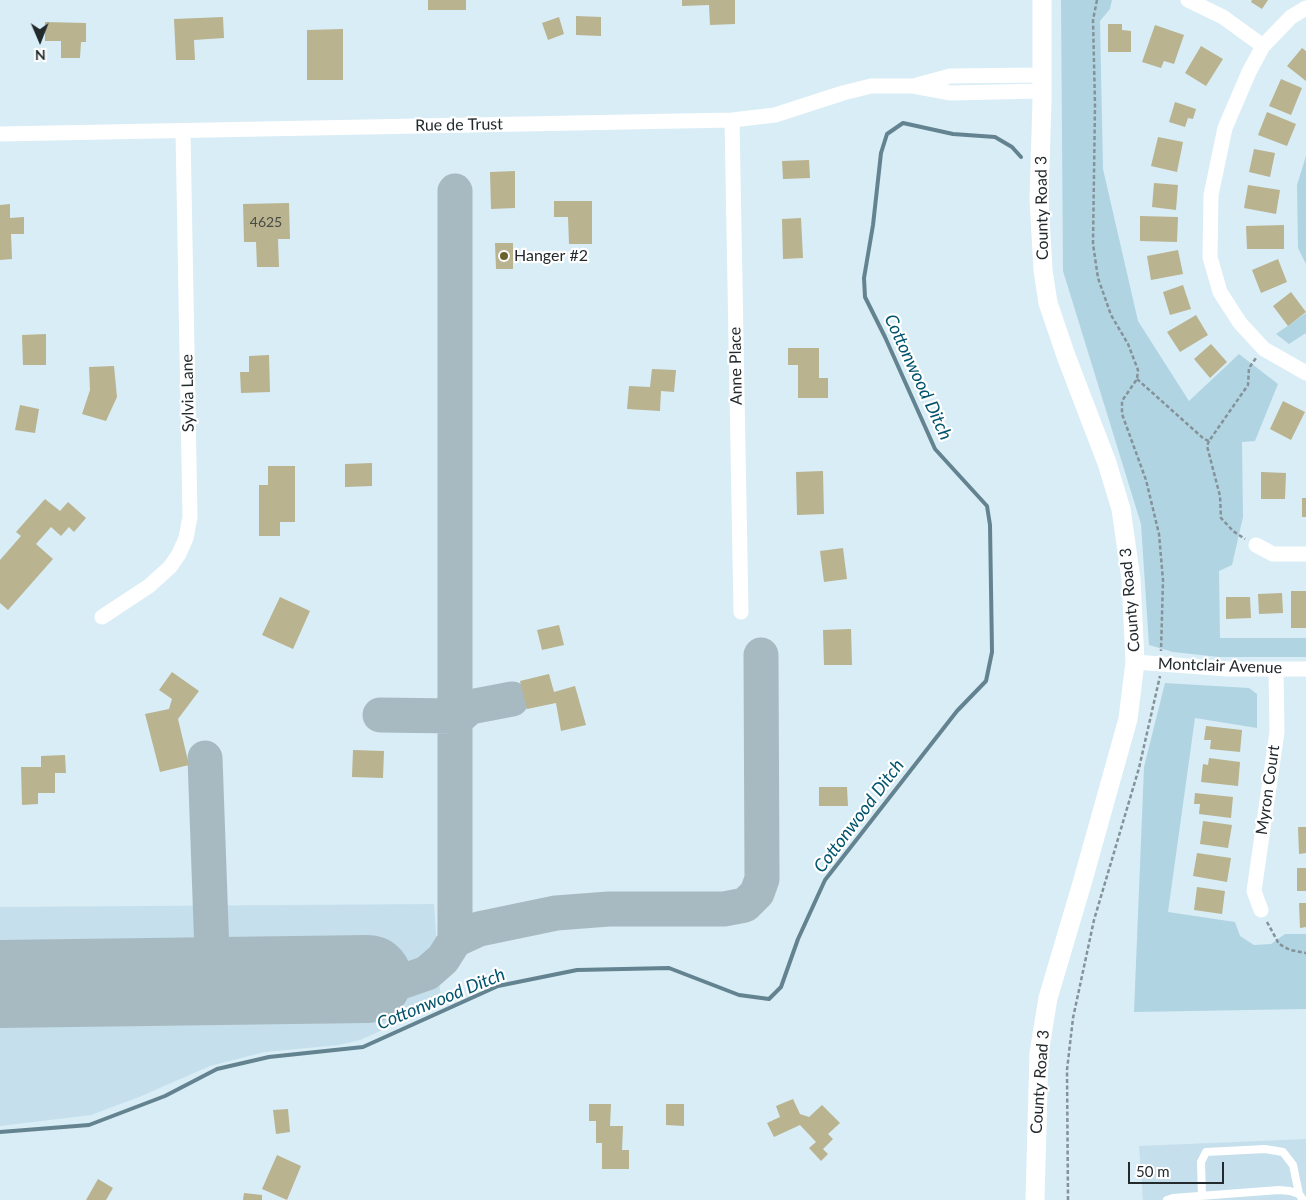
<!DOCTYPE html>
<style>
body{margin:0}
#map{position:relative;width:1306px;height:1200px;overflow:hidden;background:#d9edf6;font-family:Lato,sans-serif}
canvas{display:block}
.north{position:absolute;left:15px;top:15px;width:50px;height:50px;-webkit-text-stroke:4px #fff;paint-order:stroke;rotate:179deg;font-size:14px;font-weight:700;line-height:20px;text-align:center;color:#222a2d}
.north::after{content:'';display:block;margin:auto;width:18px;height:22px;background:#222a2d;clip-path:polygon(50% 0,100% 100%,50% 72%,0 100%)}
.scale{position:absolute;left:1128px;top:1162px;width:96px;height:22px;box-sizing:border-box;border:2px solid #222a2d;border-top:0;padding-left:6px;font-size:15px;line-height:18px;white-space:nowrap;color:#222a2d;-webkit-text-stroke:4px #fff;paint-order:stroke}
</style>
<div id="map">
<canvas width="1306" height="1200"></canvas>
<div class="north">N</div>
<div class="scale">50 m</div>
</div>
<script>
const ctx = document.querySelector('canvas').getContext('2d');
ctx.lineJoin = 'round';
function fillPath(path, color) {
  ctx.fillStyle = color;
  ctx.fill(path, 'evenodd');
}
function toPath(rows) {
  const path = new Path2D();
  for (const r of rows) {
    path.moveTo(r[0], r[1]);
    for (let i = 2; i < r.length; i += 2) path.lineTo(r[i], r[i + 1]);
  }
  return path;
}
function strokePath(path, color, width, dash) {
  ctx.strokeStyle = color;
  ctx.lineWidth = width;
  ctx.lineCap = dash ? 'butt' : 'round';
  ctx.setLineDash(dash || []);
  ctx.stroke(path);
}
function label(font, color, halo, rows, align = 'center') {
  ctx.font = font + ' Lato,sans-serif';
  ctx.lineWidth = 4.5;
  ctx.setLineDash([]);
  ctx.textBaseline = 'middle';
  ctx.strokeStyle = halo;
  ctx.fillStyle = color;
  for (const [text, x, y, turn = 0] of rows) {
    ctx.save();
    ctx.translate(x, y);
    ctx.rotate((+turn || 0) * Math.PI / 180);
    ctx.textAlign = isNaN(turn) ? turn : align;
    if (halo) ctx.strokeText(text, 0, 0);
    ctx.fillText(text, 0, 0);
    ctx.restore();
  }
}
fillPath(toPath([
 [434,904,441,1004,360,1040,339,1045,265,1052,210,1066,139,1097,91,1115,0,1126,0,907],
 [1306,1139,1306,1200,1143,1200,1139,1146]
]), '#c5e0ec');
fillPath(toPath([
 [1061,0,1112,0,1110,9,1100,21,1103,169,1138,321,1189,401,1239,354,1278,384,1255,441,1242,442,1243,517,1232,565,1219,571,1220,638,1306,638,1306,657,1219,657,1173,652,1149,645,1141,524,1063,271],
 [1306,156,1306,264,1298,248,1297,185],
 [1306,313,1306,333,1289,344,1276,334],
 [1165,683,1249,688,1257,694,1257,728,1195,718,1168,912,1235,922,1240,936,1254,945,1271,944,1285,934,1306,934,1306,1009,1134,1012,1144,767]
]), '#b1d4e3');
strokePath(toPath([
 [0,1132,89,1125,165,1096,217,1069,269,1057,363,1047,498,986,577,970,669,968,739,995,769,999,781,987,798,939,825,880,957,711,986,681,992,652,990,525,987,506,935,449,885,337,865,297,864,278,873,225,881,153,887,134,903,123,953,134,995,137,1012,147,1021,157]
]), '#648390', 4);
strokePath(toPath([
 [380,715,454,716],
 [454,721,470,707,512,699],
 [205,758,213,981],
 [455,940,479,929,556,913,609,909,724,909,745,905,757,893,762,879,761,655],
 [368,979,404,981,427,973,443,959,455,940,455,191]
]), '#a8bac1', 35);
strokePath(toPath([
 [0,984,368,979]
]), '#a8bac1', 88);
fillPath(toPath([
 [428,0,466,0,466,10,428,10],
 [682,0,735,0,735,24,710,25,709,5,682,6],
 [1252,0,1268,0,1262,9,1251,2],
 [576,16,601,17,601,36,576,35],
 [223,17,224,38,194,40,195,60,176,60,174,19],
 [559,17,564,34,548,40,542,23],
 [45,22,86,23,86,42,81,42,80,58,61,58,61,41,45,41],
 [1108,24,1122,24,1122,30,1131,31,1131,52,1108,52],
 [1155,25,1184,35,1174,64,1164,61,1161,68,1142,62],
 [343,29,343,80,307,80,307,30],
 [1201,46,1223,59,1206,86,1185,73],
 [1302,48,1306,51,1306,81,1287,66],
 [1281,79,1302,88,1291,115,1269,106],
 [1175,102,1196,109,1193,119,1188,118,1185,127,1169,122],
 [1267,112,1296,124,1287,146,1258,135],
 [1158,137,1183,142,1177,172,1151,166],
 [1254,149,1275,153,1270,177,1249,172],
 [809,160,810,178,783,179,782,161],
 [515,171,515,208,491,209,490,172],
 [1154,183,1178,185,1176,210,1152,207],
 [1248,185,1280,190,1276,214,1244,208],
 [554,201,592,201,592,244,569,244,568,217,554,217],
 [289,203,290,239,278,239,279,267,257,267,256,242,244,242,243,204],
 [10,204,10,218,24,217,24,234,11,234,12,259,0,260,0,205],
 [1140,216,1178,217,1177,242,1140,241],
 [801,218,803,258,783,259,782,219],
 [1284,225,1284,249,1247,249,1246,226],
 [495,243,513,243,513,269,496,269],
 [1178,250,1183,274,1151,280,1147,256],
 [1278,259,1287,282,1261,293,1252,270],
 [1183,285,1191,309,1170,315,1163,292],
 [1291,292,1306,312,1288,326,1273,306],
 [1196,315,1208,335,1180,352,1167,332],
 [46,334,46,365,23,365,22,335],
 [1211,344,1227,362,1210,378,1194,359],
 [788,348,819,348,819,378,828,378,828,398,798,398,798,365,788,365],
 [269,355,270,392,241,393,240,372,249,372,249,356],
 [114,366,117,397,106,421,82,414,90,390,89,367],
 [652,369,676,370,674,392,661,391,660,411,627,409,629,386,650,387],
 [1283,401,1305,412,1291,440,1270,429],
 [20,405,39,409,35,433,15,430],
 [372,463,372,486,345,487,345,464],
 [268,466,295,466,295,522,280,522,280,536,259,536,259,485,268,485],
 [823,471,824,514,797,515,796,472],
 [1261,472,1286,473,1285,499,1261,499],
 [1302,498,1306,498,1306,517,1302,517],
 [45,499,60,511,68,502,86,518,74,532,69,527,61,536,51,527,36,544,53,559,8,610,0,603,0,560,21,536,16,532],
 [843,548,847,579,824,582,820,551],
 [1291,591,1306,591,1306,628,1291,628],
 [1282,593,1283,613,1259,614,1258,594],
 [280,597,310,611,293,649,262,635],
 [1226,597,1250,597,1251,618,1226,619],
 [559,625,564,645,542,650,537,630],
 [851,629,852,665,824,665,823,630],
 [172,672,199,691,178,719,189,765,160,772,145,714,169,709,172,699,159,690],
 [549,674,554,692,575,686,586,725,561,731,556,703,527,709,520,681],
 [1206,726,1242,730,1240,752,1210,749,1211,740,1204,740],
 [353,750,384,751,383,778,352,777],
 [65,755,66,773,55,773,55,793,38,793,38,804,22,805,21,767,41,767,41,756],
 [1209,758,1240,762,1238,786,1201,782,1203,764,1208,765],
 [819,787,847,787,848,806,819,806],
 [1195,793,1233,797,1231,818,1199,814,1200,804,1194,804],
 [1203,821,1232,825,1228,848,1200,844],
 [1298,827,1306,827,1306,853,1299,854],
 [1197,853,1231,858,1227,882,1193,876],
 [1297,868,1306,868,1306,891,1297,891],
 [1197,887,1225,891,1222,914,1194,910],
 [1299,903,1306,903,1306,927,1300,928],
 [793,1099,800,1114,809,1117,822,1105,840,1123,828,1134,833,1139,823,1149,828,1154,821,1161,809,1148,816,1142,800,1125,774,1137,767,1123,780,1117,776,1106],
 [589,1104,611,1104,610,1126,623,1126,622,1150,629,1150,629,1169,602,1169,602,1143,596,1143,596,1121,589,1121],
 [666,1104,684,1104,684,1126,666,1125],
 [288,1109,290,1132,276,1134,273,1110],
 [277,1155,301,1166,287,1200,262,1189],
 [98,1179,113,1188,106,1200,86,1200],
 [244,1193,262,1195,262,1200,243,1200]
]), '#b9b38f');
strokePath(toPath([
 [1097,0,1093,20,1095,105,1093,244,1098,278,1111,315,1128,344,1138,370,1137,379,1122,401,1122,414,1146,480,1159,534,1163,580,1161,651],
 [1137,379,1204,439,1209,441,1248,385,1249,368,1256,358],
 [1209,441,1207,446,1220,496,1221,518,1233,531,1245,539],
 [1267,922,1279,944,1290,950,1306,953],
 [1068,1200,1067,1070,1073,1018,1094,920,1139,768,1160,676]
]), '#849299', 2.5, [4, 2.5]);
strokePath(toPath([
 [1202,1196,1201,1162,1206,1152,1265,1149,1283,1152,1293,1165,1299,1194],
 [1167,1200,1173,1198,1279,1190,1290,1191,1299,1194,1303,1200]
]), '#fff', 8);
strokePath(toPath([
 [1188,0,1223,17,1263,46],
 [1306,8,1291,17,1263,46,1249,72,1225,128,1211,195,1210,257,1220,292,1240,323,1264,349,1306,373],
 [917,85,950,76,1042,75],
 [732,120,741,612],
 [0,134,732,120,775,115,843,93,871,86,913,86,951,93,1042,91],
 [1256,545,1273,554,1306,554],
 [102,617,149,586,170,567,179,554,186,538,190,517,183,131],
 [1135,662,1228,669,1306,669],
 [1261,910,1254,891,1277,732,1276,670]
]), '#fff', 15);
strokePath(toPath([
 [1035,1200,1039,1053,1048,998,1083,880,1128,719,1135,662,1131,579,1121,509,1107,463,1066,356,1048,303,1043,270,1039,199,1042,102,1042,0]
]), '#fff', 19);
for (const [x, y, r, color] of [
 [504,256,5,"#6b622e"]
]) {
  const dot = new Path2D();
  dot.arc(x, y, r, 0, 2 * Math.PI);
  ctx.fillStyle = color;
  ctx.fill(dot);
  strokePath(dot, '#fff', 2);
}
label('14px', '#484c46', null, [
 ["4625",266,222]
]);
label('16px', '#222a2d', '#fff', [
 ["Rue de Trust",459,125,-1],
 ["County Road 3",1042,208,-91],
 ["Anne Place",736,366,-91],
 ["Sylvia Lane",188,393,-91],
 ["County Road 3",1130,600,-95],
 ["Montclair Avenue",1220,666,2],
 ["Myron Court",1268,790,-82],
 ["County Road 3",1040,1082,-86]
]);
label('16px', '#222a2d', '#fff', [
 ["Hanger #2",514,256]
], 'left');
label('italic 18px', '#00546d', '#fff', [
 ["Cottonwood Ditch",918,377,65],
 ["Cottonwood Ditch",859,816,-53],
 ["Cottonwood Ditch",441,999,-22]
]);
</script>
